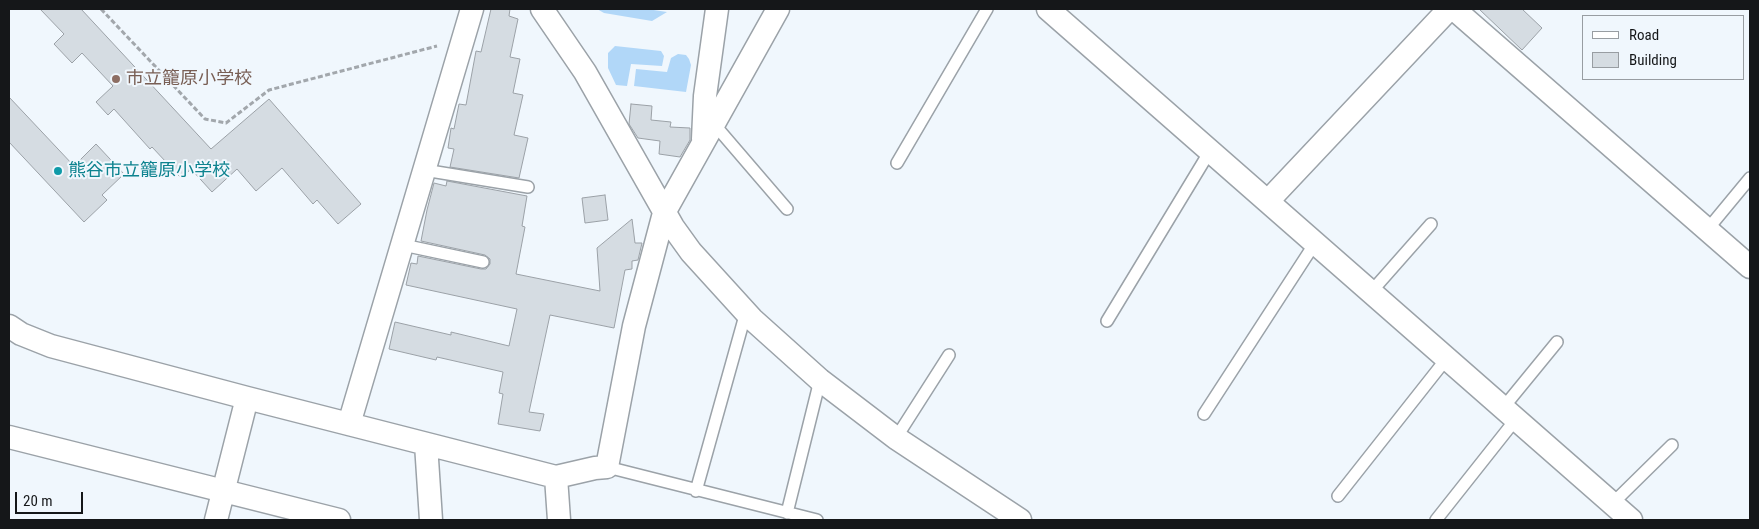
<!DOCTYPE html>
<meta charset="utf-8">
<style>
body{margin:0}
#map{position:relative;width:1759px;height:529px;overflow:hidden;background:#f0f7fd;font-family:"Roboto Condensed",sans-serif}
canvas{display:block}
.frame{position:absolute;inset:0;border:10px solid #151719;pointer-events:none}
.legend{position:absolute;left:1582px;top:15px;width:162px;height:65px;box-sizing:border-box;background:#f0f7fd;border:1px solid #989da2;margin:0;padding:6px 9px;list-style:none;font-size:15px;color:#151719}
.legend li{display:flex;align-items:center;gap:10px;height:25px}
.legend b{width:25px;border:1px solid #989da2}
.scale{position:absolute;left:15px;top:492px;width:68px;height:22px;box-sizing:border-box;border:2px solid #151719;border-top:0;padding-left:6px;font-size:15px;line-height:18px;white-space:nowrap;color:#151719;-webkit-text-stroke:4px #f0f7fd;paint-order:stroke}
</style>
<div id="map">
<canvas width="1759" height="529"></canvas>
<div class="frame"></div>
<ul class="legend">
<li><b style="height:6px;background:#fff"></b>Road</li>
<li><b style="height:14px;background:#d5dce2"></b>Building</li>
</ul>
<div class="scale">20 m</div>
</div>
<script>
const ctx = document.querySelector('canvas').getContext('2d');
ctx.lineJoin = 'round';
function fillPath(path, color) {
  ctx.fillStyle = color;
  ctx.fill(path, 'evenodd');
}
function toPath(rows) {
  const path = new Path2D();
  for (const r of rows) {
    path.moveTo(r[0], r[1]);
    for (let i = 2; i < r.length; i += 2) path.lineTo(r[i], r[i + 1]);
  }
  return path;
}
function strokePath(path, color, width, dash) {
  ctx.strokeStyle = color;
  ctx.lineWidth = width;
  ctx.lineCap = dash ? 'butt' : 'round';
  ctx.setLineDash(dash || []);
  ctx.stroke(path);
}
function label(font, color, halo, rows, align = 'center') {
  ctx.font = font + ' "Roboto Condensed","Noto Sans JP",sans-serif';
  ctx.lineWidth = 4;
  ctx.setLineDash([]);
  ctx.textBaseline = 'middle';
  ctx.strokeStyle = halo;
  ctx.fillStyle = color;
  for (const [text, x, y, turn = 0] of rows) {
    ctx.save();
    ctx.translate(x, y);
    ctx.rotate((+turn || 0) * Math.PI / 180);
    ctx.textAlign = isNaN(turn) ? turn : align;
    if (halo) ctx.strokeText(text, 0, 0);
    ctx.fillText(text, 0, 0);
    ctx.restore();
  }
}
fillPath(toPath([
 [597,9,647,9,667,12,652,21,604,13],
 [615,46,661,51,664,56,662,66,631,64,627,86,616,85,608,68,608,53],
 [678,54,686,55,689,59,691,65,686,92,634,86,636,69,667,72,671,58]
]), '#b1d7f8');
const building = toPath([
 [40,9,81,9,211,149,269,99,361,204,338,224,317,200,313,204,282,168,256,191,237,169,212,192,191,169,181,178,152,147,150,149,114,109,108,115,96,102,113,86,82,53,72,63,54,44,64,34,40,9],
 [491,9,510,9,509,16,518,19,510,57,520,59,513,93,523,95,514,135,528,138,519,178,450,167,454,149,448,148,451,128,454,129,459,104,466,105,476,51,481,52,491,9],
 [1479,9,1522,9,1542,28,1522,50,1479,9],
 [9,97,74,166,96,144,124,174,102,195,107,200,84,222,9,142,9,97],
 [631,104,652,106,651,120,671,122,670,127,690,128,690,140,680,157,659,154,660,141,638,138,629,124,631,104],
 [447,181,527,196,522,226,525,227,516,274,600,291,597,248,632,219,635,243,642,243,638,260,632,261,632,269,625,270,614,328,550,315,529,412,544,414,540,431,498,424,503,394,499,393,503,372,437,357,436,360,389,349,395,322,451,335,451,332,509,346,517,309,406,285,411,263,417,264,418,256,481,269,486,269,490,264,490,259,485,255,421,241,427,210,434,183,446,186,447,181],
 [605,195,608,220,585,223,582,198,605,195]
]);
fillPath(building, '#d5dce2');
strokePath(building, '#9ba1a7', 1);
const service = toPath([
 [714,124,787,209],
 [897,163,987,9],
 [424,170,528,187],
 [1707,230,1750,178],
 [403,245,483,262],
 [1371,292,1431,224],
 [1107,321,1210,151],
 [1503,408,1557,342],
 [1204,414,1315,243],
 [896,438,949,355],
 [607,467,817,520],
 [696,491,746,312],
 [1338,496,1447,358],
 [1612,504,1672,445],
 [787,513,820,380],
 [1436,520,1516,419]
]);
const minor = toPath([
 [542,9,585,72,673,227,691,252,752,319,820,380,896,438,1020,520],
 [1048,9,1631,520],
 [1454,9,1750,267],
 [703,139,705,96,717,9],
 [1268,201,1449,9],
 [9,326,21,334,51,346,247,398,556,477,595,468,607,467,634,326,664,213,778,9],
 [349,424,472,9],
 [9,437,339,520],
 [426,444,431,520],
 [556,477,559,520],
 [216,520,247,398]
]);
strokePath(service, '#9ba2a8', 14);
strokePath(minor, '#9ba2a8', 25);
strokePath(toPath([
 [101,9,205,119,226,123,269,90,437,46]
]), '#a2a7ac', 3, [5, 2.5]);
strokePath(service, '#fff', 11);
strokePath(minor, '#fff', 22);
for (const [x, y, r, color] of [
 [116,79,5,"#8d6e63"],
 [58,171,5,"#0f9aa8"]
]) {
  const dot = new Path2D();
  dot.arc(x, y, r, 0, 2 * Math.PI);
  ctx.fillStyle = color;
  ctx.fill(dot);
  strokePath(dot, '#f0f7fd', 2);
}
label('18px', '#785e54', '#f0f7fd', [
 ["市立籠原小学校",126,79]
], 'left');
label('18px', '#0d838f', '#f0f7fd', [
 ["熊谷市立籠原小学校",68,171]
], 'left');
</script>
